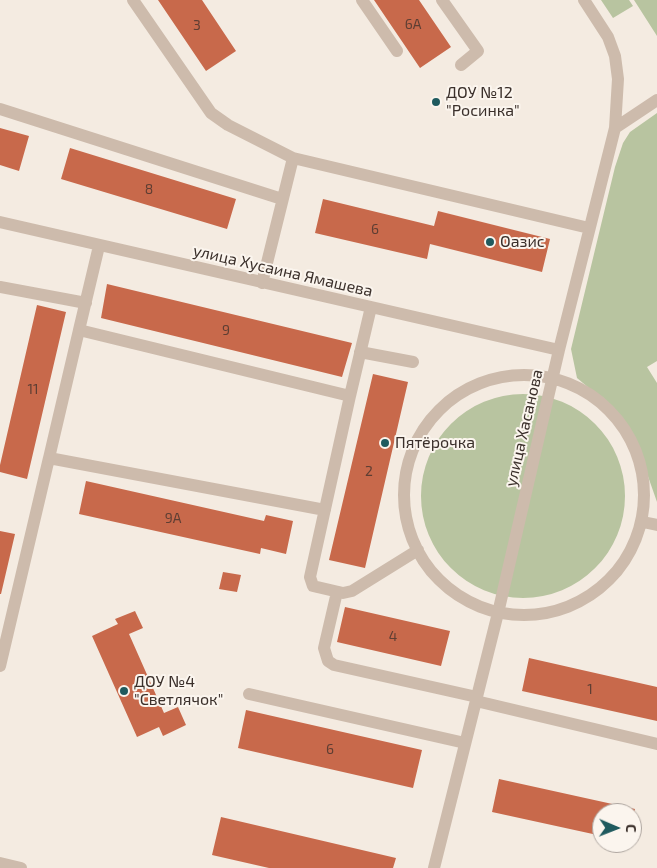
<!DOCTYPE html>
<meta charset="utf-8">
<style>
body{margin:0}
#map{position:relative;width:657px;height:868px;overflow:hidden;background:#f4ebe1;font-family:"Exo 2",sans-serif}
canvas{display:block}
.north{position:absolute;left:592px;top:803px;width:50px;height:50px;box-sizing:border-box;background:#fbf5ee;border:1px solid #aea6a0;border-radius:50%;rotate:91deg;font-size:14px;font-weight:700;line-height:20px;text-align:center;color:#3b302b}
.north::after{content:'';display:block;margin:auto;width:18px;height:22px;background:#1f5a5e;clip-path:polygon(50% 0,100% 100%,50% 72%,0 100%)}
</style>
<div id="map">
<canvas width="657" height="868"></canvas>
<div class="north">С</div>
</div>
<script>
const ctx = document.querySelector('canvas').getContext('2d');
ctx.lineJoin = 'round';
function fillPath(path, color) {
  ctx.fillStyle = color;
  ctx.fill(path, 'evenodd');
}
function toPath(rows) {
  const path = new Path2D();
  for (const r of rows) {
    if (r.length === 3) {
      path.moveTo(r[0] + r[2], r[1]);
      path.arc(r[0], r[1], r[2], 0, 2 * Math.PI);
      continue;
    }
    path.moveTo(r[0], r[1]);
    for (let i = 2; i < r.length; i += 2) path.lineTo(r[i], r[i + 1]);
  }
  return path;
}
function strokePath(path, color, width, dash) {
  ctx.strokeStyle = color;
  ctx.lineWidth = width;
  ctx.lineCap = dash ? 'butt' : 'round';
  ctx.setLineDash(dash || []);
  ctx.stroke(path);
}
function label(font, color, halo, rows, align = 'center') {
  ctx.font = font + ' "Exo 2",sans-serif';
  ctx.lineWidth = 4;
  ctx.setLineDash([]);
  ctx.textBaseline = 'middle';
  ctx.strokeStyle = halo;
  ctx.fillStyle = color;
  for (const [text, x, y, turn = 0] of rows) {
    ctx.save();
    ctx.translate(x, y);
    ctx.rotate((+turn || 0) * Math.PI / 180);
    ctx.textAlign = isNaN(turn) ? turn : align;
    if (halo) ctx.strokeText(text, 0, 0);
    ctx.fillText(text, 0, 0);
    ctx.restore();
  }
}
fillPath(toPath([
 [601,0,629,0,633,6,613,18],
 [634,0,657,0,657,36],
 [657,113,657,361,647,367,657,383,657,502,637,445,615,410,577,378,571,349,615,167,623,143,630,132],
 [523,496,102]
]), '#b8c4a0');
fillPath(toPath([
 [158,0,202,0,236,51,206,71],
 [374,0,419,0,451,47,420,68],
 [0,128,29,136,19,171,0,165],
 [70,148,236,199,227,229,61,179],
 [323,199,434,226,438,211,550,239,542,272,430,244,427,259,315,233],
 [107,284,352,343,342,377,101,318],
 [37,305,66,312,27,479,0,472,0,465],
 [373,374,408,382,365,568,329,560],
 [86,481,264,521,266,515,293,521,286,554,261,548,260,554,79,514],
 [0,531,15,534,1,594,0,594],
 [223,572,241,575,237,592,219,589],
 [345,607,450,631,441,666,337,642],
 [135,611,143,628,129,634,164,713,178,707,186,725,163,736,159,727,137,737,92,636,118,624,115,619],
 [529,658,657,687,657,721,522,691],
 [246,710,422,750,413,788,238,748],
 [499,779,635,809,633,817,632,813,602,813,602,836,492,812],
 [221,817,396,858,393,868,269,868,212,855]
]), '#c8694b');
strokePath(toPath([
 [133,0,211,113,228,125,293,158,262,283],
 [362,0,397,51],
 [442,0,478,51,461,65],
 [0,109,282,199],
 [615,128,657,100],
 [293,158,589,228],
 [0,222,559,350],
 [99,246,79,330,350,396,310,577,313,586,343,593,352,591,418,550],
 [0,287,86,303],
 [79,330,49,458,325,510],
 [360,352,413,362],
 [524,495,120],
 [350,396,371,307],
 [643,522,657,525],
 [337,592,324,648,328,661,334,665,477,697],
 [0,666,49,458],
 [249,694,465,743],
 [476,701,657,744],
 [0,863,21,868],
 [434,868,498,613,559,350,615,128,618,79,615,56,608,37,584,0]
]), '#cdbbac', 12);
for (const [x, y, r, color] of [
 [436,102,5,"#1f5a5e"],
 [490,242,5,"#1f5a5e"],
 [385,443,5,"#1f5a5e"],
 [124,691,5,"#1f5a5e"]
]) {
  const dot = new Path2D();
  dot.arc(x, y, r, 0, 2 * Math.PI);
  ctx.fillStyle = color;
  ctx.fill(dot);
  strokePath(dot, '#fbf5ee', 2);
}
label('14px', '#5e3e33', null, [
 ["6А",413,24],
 ["3",197,25],
 ["8",149,189],
 ["6",375,229],
 ["9",226,330],
 ["11",33,389],
 ["2",369,471],
 ["9А",173,518],
 ["4",393,636],
 ["1",590,689],
 ["6",330,749]
]);
label('16px', '#3b302b', '#fbf5ee', [
 ["ДОУ №12",446,93],
 ["\"Росинка\"",446,111],
 ["Оазис",500,242],
 ["Пятёрочка",395,443],
 ["ДОУ №4",134,682],
 ["\"Светлячок\"",134,700]
], 'left');
label('16px', '#3b302b', '#fbf5ee', [
 ["улица Хусаина Ямашева",283,271,13],
 ["улица Хасанова",524,428,-77]
]);
</script>
